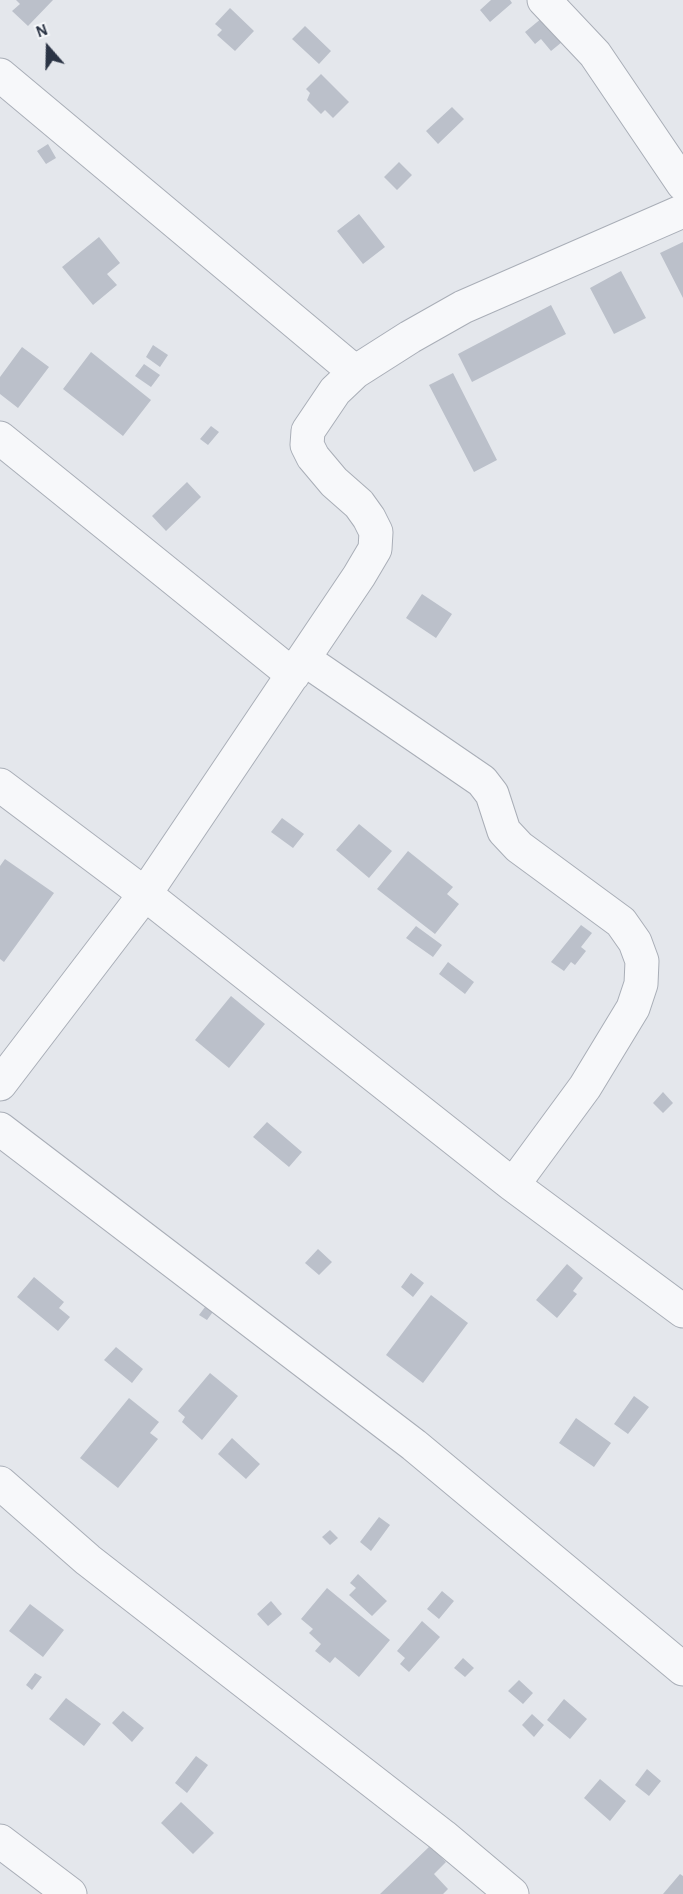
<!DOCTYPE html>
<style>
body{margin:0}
#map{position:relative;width:683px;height:1894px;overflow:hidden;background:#e4e7ec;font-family:"Alegreya Sans",sans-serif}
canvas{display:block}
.north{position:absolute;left:18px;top:18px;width:60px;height:60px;-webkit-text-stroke:4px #f4f6f9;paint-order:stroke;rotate:340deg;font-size:16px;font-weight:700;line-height:24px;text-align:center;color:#2b3445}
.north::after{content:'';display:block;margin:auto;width:21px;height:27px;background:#2b3445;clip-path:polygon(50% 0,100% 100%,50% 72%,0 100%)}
</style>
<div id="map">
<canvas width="683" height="1894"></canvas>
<div class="north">N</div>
</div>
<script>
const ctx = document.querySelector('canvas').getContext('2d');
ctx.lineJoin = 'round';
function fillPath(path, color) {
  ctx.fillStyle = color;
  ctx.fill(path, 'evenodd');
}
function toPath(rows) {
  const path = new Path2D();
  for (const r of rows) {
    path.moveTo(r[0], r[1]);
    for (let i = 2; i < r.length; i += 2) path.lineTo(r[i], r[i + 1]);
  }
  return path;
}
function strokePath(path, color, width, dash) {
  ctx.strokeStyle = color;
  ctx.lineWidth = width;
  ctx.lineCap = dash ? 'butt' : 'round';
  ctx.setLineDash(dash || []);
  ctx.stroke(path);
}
fillPath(toPath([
 [16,0,53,0,28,26,12,11,20,4],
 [491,0,510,0,512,3,490,22,480,10],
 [230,8,254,31,235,51,217,35,222,30,215,24],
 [542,18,562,42,551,51,541,39,535,44,525,32],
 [305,26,331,51,319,64,292,39],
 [321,74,349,102,333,118,325,110,321,114,307,100,310,93,306,89],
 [452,107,464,119,438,144,426,131],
 [48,144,56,158,46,164,37,151],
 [399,162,412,175,397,190,384,177],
 [359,214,385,247,363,264,337,231],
 [99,237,120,263,107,274,117,285,93,305,62,267],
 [683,242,683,298,660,253],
 [621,271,646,318,614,334,590,288],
 [551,305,566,334,472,382,458,354],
 [153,345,168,355,160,367,146,357],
 [22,347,49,367,18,408,0,394,0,377],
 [91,352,151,400,123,436,63,389],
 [144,364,160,375,151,387,135,376],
 [453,373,497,460,474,472,429,385],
 [211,426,219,432,208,445,200,439],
 [187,482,201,497,166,531,152,516],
 [422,594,452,614,436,638,406,618],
 [282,818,304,834,293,848,271,832],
 [359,824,392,851,369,878,336,850],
 [408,851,453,887,447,894,459,904,435,934,377,889],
 [5,859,54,893,4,962,0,959,0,866],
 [581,925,592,933,581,947,586,951,575,965,571,962,564,971,551,962],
 [416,926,442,945,433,957,406,938],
 [448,962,474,982,465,994,439,974],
 [231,996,265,1024,229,1068,195,1040],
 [663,1092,673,1103,663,1113,653,1103],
 [267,1122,302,1152,289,1167,253,1137],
 [318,1249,332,1262,319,1275,305,1263],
 [567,1264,583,1278,573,1291,577,1294,557,1318,536,1300],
 [411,1273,424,1283,413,1297,401,1287],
 [34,1277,64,1302,59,1308,70,1317,58,1331,17,1297],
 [431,1295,468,1323,423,1383,386,1355],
 [208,1303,215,1309,207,1320,199,1315],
 [116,1347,143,1369,132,1383,104,1360],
 [210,1373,238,1396,202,1440,182,1422,185,1417,178,1411],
 [634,1396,649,1407,628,1434,614,1424],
 [129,1398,159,1422,150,1433,158,1439,118,1488,80,1458],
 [576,1418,611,1443,594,1467,559,1443],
 [232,1438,260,1464,246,1479,218,1454],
 [379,1517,390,1525,371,1551,360,1542],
 [330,1530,338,1538,330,1545,322,1537],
 [358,1574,387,1601,372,1616,349,1595,356,1588,350,1583],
 [327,1588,390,1640,359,1677,335,1657,330,1663,315,1651,321,1644,309,1633,313,1629,301,1619],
 [442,1591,454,1601,439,1619,427,1609],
 [271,1601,282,1614,268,1626,257,1614],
 [30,1604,64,1630,43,1657,9,1631],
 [422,1621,440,1637,409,1672,400,1664,405,1658,397,1651],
 [463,1658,474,1668,465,1677,454,1668],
 [35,1673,42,1677,32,1690,26,1685],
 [519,1680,533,1693,523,1704,508,1691],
 [66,1698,101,1724,84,1746,49,1719],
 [564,1699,587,1719,570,1739,547,1720],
 [123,1711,144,1728,132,1742,112,1723],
 [532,1714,544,1725,534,1737,522,1725],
 [196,1756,208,1765,187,1793,175,1783],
 [647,1769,661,1781,649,1796,635,1785],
 [600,1779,626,1801,610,1821,584,1798],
 [181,1802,214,1833,193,1854,161,1823],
 [430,1846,446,1862,434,1874,448,1889,443,1894,380,1894],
 [680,1874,683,1876,683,1894,663,1894]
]), '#bbc0ca');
const minor = toPath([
 [544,0,595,54,683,184],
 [0,75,355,372],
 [0,438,293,675],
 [304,659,482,781,492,794,504,831,519,847,621,922,635,942,642,961,641,984,633,1008,585,1087,513,1185],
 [0,785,145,894,513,1185,683,1311],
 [0,1084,145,894,359,576,375,549,376,532,369,518,359,504,334,482,313,457,307,445,308,431,335,391,355,372,410,337,463,307,683,211],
 [0,1129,414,1445,683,1669],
 [0,1483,88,1560,443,1836,512,1894],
 [0,1841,70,1894]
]);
strokePath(minor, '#a9aeb7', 35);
strokePath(minor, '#f7f8fa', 33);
</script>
